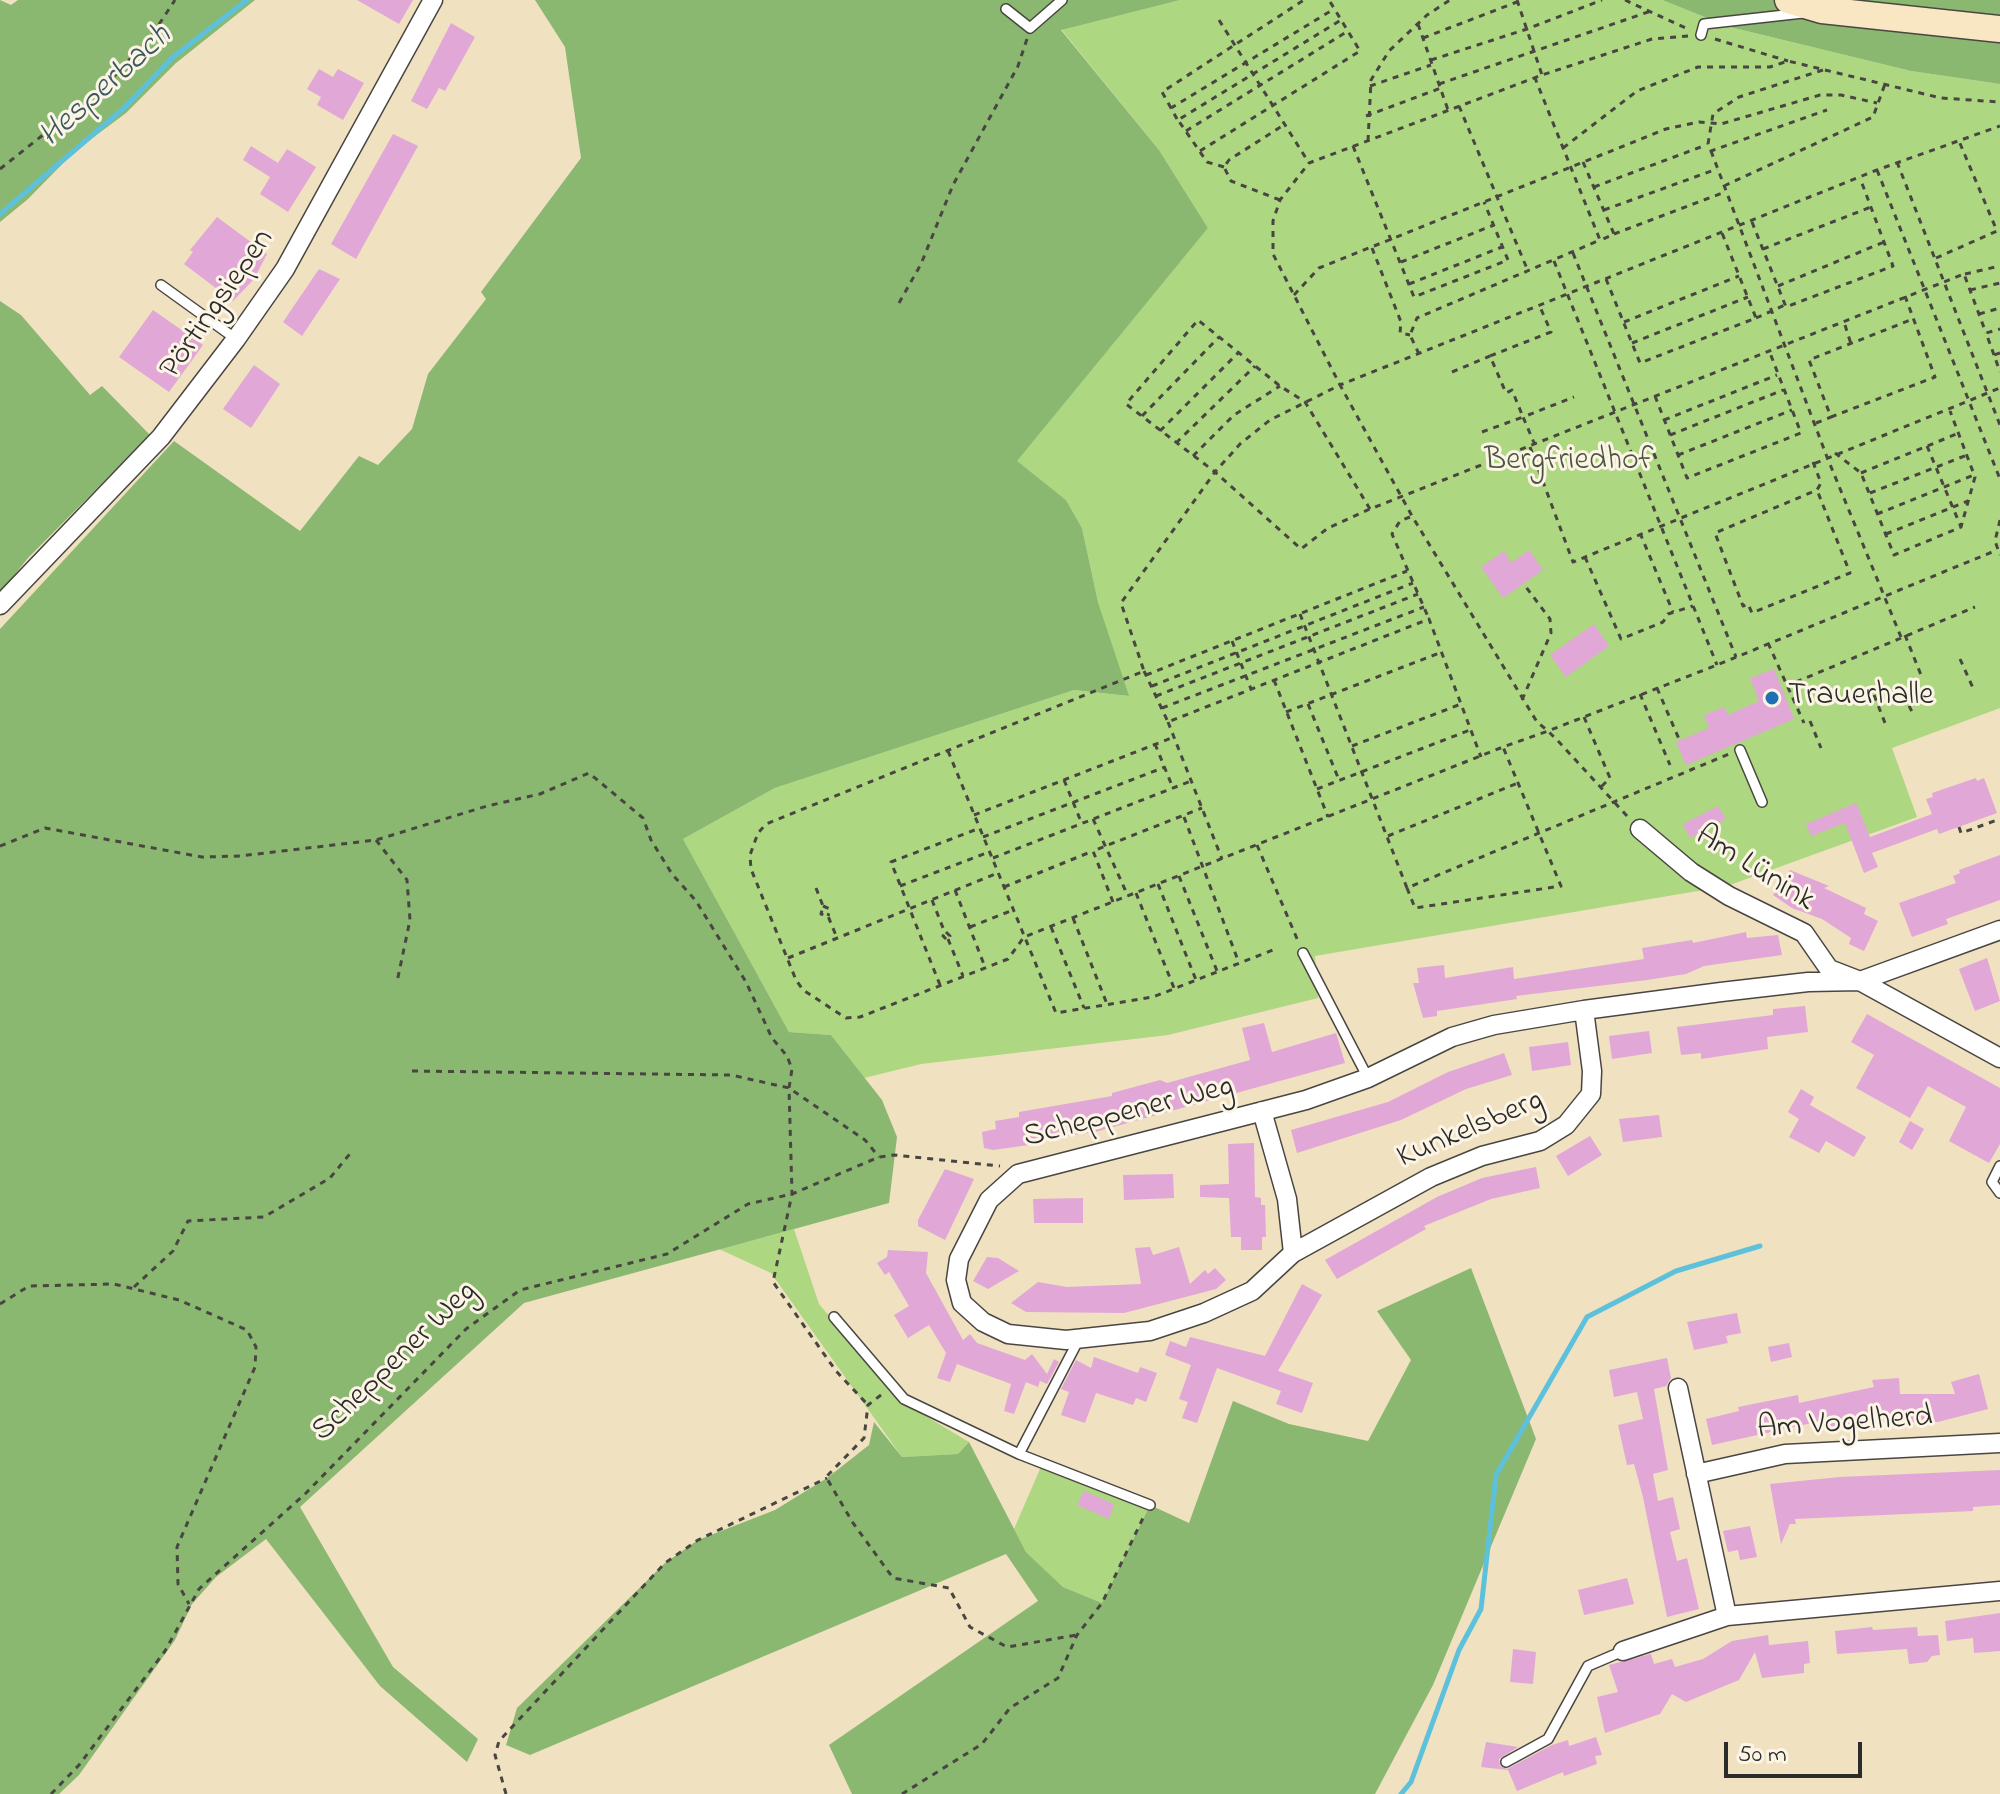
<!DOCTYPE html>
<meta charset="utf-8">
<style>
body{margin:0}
#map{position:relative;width:2000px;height:1794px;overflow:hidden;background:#f0e1c1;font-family:"Indie Flower",sans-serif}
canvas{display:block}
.scale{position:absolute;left:1724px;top:1742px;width:138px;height:36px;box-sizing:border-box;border:4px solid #2b2b2b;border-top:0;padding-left:10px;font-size:24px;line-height:28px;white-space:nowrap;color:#2b2b2b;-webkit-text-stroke:6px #fcf5e5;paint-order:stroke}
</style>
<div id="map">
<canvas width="2000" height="1794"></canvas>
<div class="scale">50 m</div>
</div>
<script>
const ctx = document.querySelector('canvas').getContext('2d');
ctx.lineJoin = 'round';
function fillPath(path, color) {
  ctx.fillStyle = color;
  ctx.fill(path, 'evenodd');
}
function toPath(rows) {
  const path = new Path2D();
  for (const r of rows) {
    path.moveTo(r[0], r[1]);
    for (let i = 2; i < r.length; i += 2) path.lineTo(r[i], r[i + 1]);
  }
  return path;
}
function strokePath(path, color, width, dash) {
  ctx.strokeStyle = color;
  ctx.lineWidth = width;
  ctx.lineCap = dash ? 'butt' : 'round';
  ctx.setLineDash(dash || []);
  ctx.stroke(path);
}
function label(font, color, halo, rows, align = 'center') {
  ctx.font = font + ' "Indie Flower",sans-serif';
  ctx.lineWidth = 6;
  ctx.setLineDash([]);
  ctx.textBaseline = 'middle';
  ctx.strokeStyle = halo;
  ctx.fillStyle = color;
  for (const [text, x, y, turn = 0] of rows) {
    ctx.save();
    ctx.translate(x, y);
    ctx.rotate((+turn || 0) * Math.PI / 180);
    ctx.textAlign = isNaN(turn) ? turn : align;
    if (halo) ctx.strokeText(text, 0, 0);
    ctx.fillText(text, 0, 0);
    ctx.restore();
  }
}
fillPath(toPath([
 [1180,0,1662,0,1730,27,1911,71,2000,84,2000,708,1892,748,1917,817,1727,886,1315,956,1318,998,1168,1035,921,1064,864,1078,831,1035,789,1032,683,839,775,788,1074,690,1128,696,1098,602,1082,528,1066,500,1016,461,1208,228,1159,150,1061,29],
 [794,1229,819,1304,904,1403,969,1442,958,1454,902,1457,771,1273,719,1249],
 [1043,1462,1150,1505,1102,1603,1063,1587,1026,1552,1014,1529]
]), '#aed782');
fillPath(toPath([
 [0,0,11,5,18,0,255,0,176,63,126,113,75,151,28,199,0,222],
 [535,0,1180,0,1061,30,1159,150,1208,228,1017,461,1066,500,1082,528,1098,602,1129,696,1074,690,775,788,683,839,789,1032,831,1035,882,1100,897,1137,889,1203,524,1303,300,1507,393,1667,478,1739,467,1762,380,1686,266,1539,216,1577,192,1604,175,1640,79,1775,59,1794,0,1794,0,629,174,441,300,531,359,456,378,465,412,429,428,374,486,299,481,292,581,158,565,47],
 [1662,0,2000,0,2000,84,1911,71,1730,27],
 [0,301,21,315,90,395,102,386,150,435,28,558,0,593],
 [1471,1268,1536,1439,1433,1685,1375,1794,852,1794,829,1745,1038,1601,1006,1554,530,1755,506,1745,517,1708,665,1563,698,1540,775,1510,827,1478,869,1445,874,1422,902,1457,958,1454,969,1442,1026,1552,1063,1587,1102,1603,1150,1505,1189,1523,1233,1401,1289,1424,1368,1441,1411,1360,1377,1311]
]), '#8ab870');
strokePath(toPath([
 [0,214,125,107,173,57,247,0],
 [1401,1794,1411,1782,1459,1650,1481,1609,1496,1475,1587,1317,1676,1271,1760,1246]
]), '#5dc1db', 5);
fillPath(toPath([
 [357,0,413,0,399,24],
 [451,23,475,37,445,91,439,88,427,109,411,101],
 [319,69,333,77,338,69,364,83,343,120,317,105,321,97,307,89],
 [393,134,418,146,356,259,331,244],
 [251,146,278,163,287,149,316,167,288,212,260,194,270,177,243,160],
 [217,217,267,254,254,279,233,301,184,264,193,252,190,250],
 [319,269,340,279,302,336,283,322],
 [153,310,203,345,169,392,119,357],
 [254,365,280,384,251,428,223,409],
 [1529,550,1543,570,1503,598,1481,567,1504,551,1511,563],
 [1594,624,1609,646,1566,677,1550,655],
 [1774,669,1794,719,1686,765,1676,742,1709,728,1704,715,1724,707,1728,715,1759,701,1750,678],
 [1976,778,1977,781,1984,778,1997,813,1939,834,1937,829,1872,853,1878,867,1864,873,1845,823,1811,836,1806,824,1856,803,1870,837,1932,814,1926,799,1933,797,1932,793],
 [1718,806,1726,819,1690,838,1683,824],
 [2000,855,2000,900,1946,919,1948,924,1912,937,1899,903,1956,883,1953,876,1960,873,1959,870],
 [1790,870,1829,886,1824,888,1866,908,1864,914,1878,921,1864,951,1849,944,1851,938,1822,919,1792,908,1773,895],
 [1746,932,1747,938,1778,935,1782,955,1704,966,1686,974,1647,980,1516,996,1517,999,1437,1011,1437,1016,1423,1018,1413,983,1419,983,1417,968,1444,965,1445,978,1513,967,1514,979,1644,959,1642,948,1692,940,1693,943],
 [1987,958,2000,1001,1975,1011,1959,969],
 [1805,1006,1808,1032,1767,1037,1768,1049,1701,1059,1701,1053,1681,1055,1677,1027,1773,1015,1773,1009],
 [1867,1014,2000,1088,2000,1144,1989,1163,1949,1141,1966,1107,1928,1086,1910,1118,1856,1088,1874,1055,1851,1042],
 [1264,1023,1272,1052,1336,1033,1345,1063,1095,1132,1035,1140,1036,1144,993,1150,984,1148,982,1132,996,1129,995,1121,1019,1117,1019,1112,1112,1096,1112,1093,1160,1080,1167,1083,1250,1060,1242,1028],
 [1649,1031,1652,1053,1612,1059,1609,1036],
 [1568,1042,1571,1065,1532,1071,1529,1047],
 [1504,1053,1512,1075,1466,1089,1401,1120,1297,1153,1291,1130,1388,1102,1448,1072],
 [1801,1089,1814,1097,1810,1105,1866,1137,1854,1157,1826,1141,1819,1153,1789,1137,1799,1119,1788,1112],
 [1659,1115,1662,1137,1623,1142,1619,1119],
 [1910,1121,1924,1129,1912,1150,1899,1142],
 [1590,1136,1602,1155,1568,1176,1556,1156],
 [1254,1143,1255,1197,1261,1198,1261,1205,1265,1205,1266,1237,1262,1237,1262,1250,1241,1250,1241,1237,1231,1237,1229,1198,1200,1197,1200,1185,1229,1184,1228,1144],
 [1536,1167,1540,1188,1491,1199,1424,1226,1426,1229,1337,1279,1325,1260,1437,1197,1482,1178],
 [945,1169,974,1179,945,1240,918,1226,918,1220],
 [1173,1174,1174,1198,1124,1200,1123,1175],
 [1083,1198,1083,1223,1034,1223,1033,1199],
 [1150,1247,1153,1255,1179,1247,1190,1284,1205,1270,1208,1274,1215,1268,1226,1280,1216,1289,1124,1313,1026,1312,1011,1303,1038,1282,1067,1287,1141,1284,1135,1248],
 [888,1250,928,1252,926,1273,963,1340,970,1334,977,1343,1025,1360,1032,1354,1047,1374,1054,1359,1059,1362,1047,1384,1040,1381,1038,1387,1026,1382,1014,1414,1004,1411,1011,1384,957,1364,950,1382,937,1378,946,1353,929,1325,908,1338,894,1315,909,1306,889,1272,885,1275,877,1263,887,1257],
 [987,1257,998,1258,1019,1271,988,1289,973,1281],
 [1302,1284,1322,1295,1278,1371,1313,1383,1302,1413,1276,1404,1281,1391,1217,1368,1197,1423,1182,1418,1188,1402,1179,1399,1191,1365,1165,1355,1170,1341,1186,1347,1190,1337,1265,1356],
 [1737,1313,1741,1333,1726,1336,1728,1343,1694,1350,1687,1322],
 [1789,1343,1792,1357,1771,1362,1768,1347],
 [1094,1357,1138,1373,1140,1367,1157,1373,1146,1402,1136,1398,1133,1405,1096,1393,1085,1423,1061,1415,1069,1392,1061,1389,1076,1360,1091,1368],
 [1667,1358,1671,1378,1666,1386,1654,1389,1668,1470,1653,1474,1658,1501,1673,1497,1680,1529,1670,1532,1677,1561,1687,1558,1699,1609,1667,1617,1643,1497,1634,1464,1627,1465,1618,1425,1643,1419,1637,1392,1614,1397,1609,1370],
 [1979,1374,1988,1409,1938,1422,1884,1423,1864,1429,1862,1421,1823,1429,1821,1421,1712,1445,1706,1419,1739,1411,1738,1407,1798,1395,1799,1403,1874,1387,1872,1380,1899,1378,1900,1394,1955,1394,1951,1382],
 [2000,1470,2000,1505,1973,1507,1973,1511,1795,1519,1796,1524,1790,1524,1781,1544,1770,1484,1840,1477],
 [1084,1491,1114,1504,1109,1519,1077,1505],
 [1750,1526,1757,1557,1740,1560,1738,1550,1728,1552,1723,1531],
 [1627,1578,1634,1604,1584,1615,1578,1590],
 [2000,1613,2000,1651,1974,1653,1973,1638,1947,1641,1945,1621],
 [1872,1627,1873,1630,1917,1627,1918,1636,1938,1635,1940,1655,1932,1656,1927,1662,1909,1664,1907,1649,1837,1654,1835,1631],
 [1768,1635,1769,1645,1808,1641,1810,1663,1804,1664,1804,1673,1762,1678,1755,1652,1739,1680,1686,1702,1672,1694,1660,1714,1605,1733,1597,1697,1618,1692,1609,1665,1651,1654,1654,1664,1672,1659,1675,1667,1703,1659,1732,1641],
 [1513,1649,1536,1652,1533,1684,1510,1682],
 [1596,1737,1602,1755,1595,1756,1597,1764,1564,1776,1563,1772,1517,1791,1508,1770,1481,1767,1486,1742,1518,1747,1499,1759,1500,1766,1507,1769,1552,1745,1568,1740,1569,1746]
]), '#e1a7d7');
const lane = toPath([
 [1006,9,1030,28,1062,0],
 [1701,35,1704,24,1803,13],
 [161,285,236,339],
 [1740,750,1762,802],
 [1303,953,1368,1078],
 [2000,1166,1992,1182,2000,1193],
 [834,1317,904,1399,1019,1454,1079,1339],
 [1019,1454,1150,1505],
 [1506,1762,1548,1739,1588,1666,1623,1651]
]);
const street = toPath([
 [0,605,161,437,236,339,285,269,433,0],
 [1640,829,1691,872,1729,896,1804,933,1829,969,1860,981,2000,1058],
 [1584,1010,1592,1071,1591,1094,1566,1125,1540,1141,1482,1156,1431,1177,1293,1253,1252,1291,1204,1313,1150,1331,1066,1340,1008,1334,983,1322,962,1303,956,1280,959,1259,989,1200,1018,1174,1306,1100,1368,1078,1452,1037,1494,1025,1584,1010,1721,992,1808,982,1860,981,2000,930],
 [1262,1111,1287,1199,1293,1253],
 [1678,1388,1727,1616],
 [1696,1474,1785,1454,2000,1443],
 [1623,1651,1727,1616,2000,1591]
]);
const secondary = toPath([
 [1788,0,1822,10,2000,29]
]);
strokePath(lane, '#494642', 12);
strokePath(street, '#494642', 21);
strokePath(secondary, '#494642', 29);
strokePath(toPath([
 [1517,0,1542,75],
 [1625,0,1690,30],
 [1219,20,1309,163],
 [1418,24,1448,110],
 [1688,36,1652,39,1542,75,1309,163,1280,200,1273,221,1273,254,1340,385,1877,170,2000,126],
 [1423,38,1517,2],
 [1715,39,1788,61],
 [1431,60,1527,29,1602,0],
 [1823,70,1739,97,1713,114,1708,144,1711,151,1827,110],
 [1439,84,1651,11],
 [1370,86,1431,65],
 [1459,106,1528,271],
 [1171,108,1162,92,1304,0],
 [1366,116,1441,88],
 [1177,119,1171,108,1334,9],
 [1186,131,1348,31],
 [1368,141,1371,80,1389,51,1427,15,1450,0],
 [1353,146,1414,297,1508,260,1484,202],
 [1563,148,1637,91,1698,67,1770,67,1788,61,1941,98,2000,102],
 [1200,151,1360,51,1329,0],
 [1711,151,1827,457,1901,637],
 [1583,162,1614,234,1601,240],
 [1897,162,2000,425],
 [1224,167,1207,162,1178,120,1341,20],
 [0,169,106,85,152,35,175,0],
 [1877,170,2000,479],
 [1724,186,1873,117,1885,84],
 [1594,187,1706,145],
 [1280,200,1231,181,1224,167,1229,160,1285,124],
 [1604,210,1717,169],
 [1752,222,1786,307,1893,266,1860,178],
 [1614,234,1725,192],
 [1372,248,1401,322,1400,333,1410,335],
 [1763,249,1871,207],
 [1573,253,1736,657],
 [1936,258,1997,231,1959,141],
 [1554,261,1717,665],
 [1401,262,1494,225],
 [1965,274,2000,266],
 [1606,279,1640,363,1756,318,1722,233],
 [1409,284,1502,247],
 [1778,286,1884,242],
 [1970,290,2000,283],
 [1294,295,1319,268,1666,129,1699,122,1721,124,1820,95,1841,95,1877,103],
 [1905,296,1935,377,1831,417,1809,360,1913,319],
 [899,303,921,264,953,185,1018,66,1027,39],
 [1979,314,2000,308],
 [1756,318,1785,305],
 [1624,322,1739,276],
 [1845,325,1851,344],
 [1632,343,1748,297],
 [2000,353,1994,355,2000,372],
 [1419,354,1410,335,1417,318,1600,240,1535,78],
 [1994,355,1986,333,2000,329],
 [1452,372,1490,356],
 [1655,396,1687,478,1801,433,1770,353],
 [1142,416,1219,337],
 [1664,420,1777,375],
 [1816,423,1831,417],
 [1160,431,1239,352],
 [1482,432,1523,417,1512,390,1506,393,1490,356,1551,332,1540,307],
 [1670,435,1783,390],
 [1176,443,1255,366],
 [1535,445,1523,417,1574,397],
 [1927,446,1961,527],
 [1530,447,1573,562,2000,388],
 [1835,453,1861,473,1894,555,1961,527,1975,477,1950,411],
 [1678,455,1792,410],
 [1193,456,1234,415,1280,386],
 [1813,462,1821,483,1817,490,1715,533,1743,606,1748,604,1752,613,1850,573,1817,490],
 [1861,473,1959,433],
 [1870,493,1967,455],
 [1370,509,1305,402,1280,386,1198,320,1126,404,1215,472,1301,549,1328,528,1370,509,1964,274,1986,333],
 [1877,514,1974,475],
 [1410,517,1400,521,1392,534,1429,619],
 [2000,520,1995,541,2000,555],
 [1640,533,1673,612],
 [1886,534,1968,501],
 [1585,557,1621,639,1663,622,1668,614,1693,606],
 [1300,614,1407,888,1729,754],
 [1905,635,1921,675],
 [1232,641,1251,689],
 [1768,643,1804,723],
 [1960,659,1973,688],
 [1144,671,1168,722,1429,619,1481,757],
 [1146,675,1407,571],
 [1274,680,1328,817],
 [1796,682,1975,607],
 [1899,684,1912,712],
 [1152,686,1413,583],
 [1657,688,1679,739],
 [1640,694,1670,765],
 [1874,695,1885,723],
 [1156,696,1418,594],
 [1522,700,1551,633,1550,619,1526,587],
 [1308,704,1339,780],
 [1162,708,1424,607],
 [1286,712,1442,652],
 [1584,717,1610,778,1600,788],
 [1810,721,1821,748],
 [1168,722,1222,859],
 [1155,744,1173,788],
 [1352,746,1461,704],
 [948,751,1056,1013,1153,997,1278,948],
 [1064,780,1082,824],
 [1317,789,1470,730],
 [974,815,1174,737],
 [1627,816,1559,742,1548,731,1537,722,1412,516,1340,385,1270,420,1240,444,1215,472,1121,603,1144,671,766,824,758,833,750,855,751,869,796,980,803,990,846,1018,860,1017,1008,959,1024,937,1503,747,1548,731,1717,665,1997,550],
 [1184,817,1239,963],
 [1093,819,1128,896],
 [1959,827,1961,833,2000,819],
 [1388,836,1518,783],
 [983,837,1165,767],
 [376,840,407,880,410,920,397,982],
 [1257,845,1298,941],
 [0,846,45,828,202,857,240,856,376,840,487,806,540,794,589,773,643,818,651,840,672,874,696,901,746,982,772,1038,787,1056,792,1069,789,1088,792,1194,773,1282,836,1371,868,1405],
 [993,858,1191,781],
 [1179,876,1217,971],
 [1158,884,1196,980],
 [900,886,989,852],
 [1004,887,1093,851],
 [816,888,823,906,821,914,828,916,837,938],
 [1407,888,1415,908,1561,886,1503,747],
 [955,890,985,967],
 [1136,893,1174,988],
 [932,900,945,933],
 [1113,902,1093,851,1202,808],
 [823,906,830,909,828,916],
 [1073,918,1107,1004],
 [970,927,1013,910],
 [1051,927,1084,1008],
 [946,932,950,936,947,940,943,936,946,932],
 [948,939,963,976],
 [788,958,998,873],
 [940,985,891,862,980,828],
 [412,1071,731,1075,789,1088,865,1140,879,1157],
 [134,1287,173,1251,188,1221,264,1217,330,1178,353,1150],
 [0,1304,29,1286,114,1284,179,1300,247,1330,256,1347,255,1367,177,1547,178,1584,189,1604],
 [881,1395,868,1405,864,1438,826,1477,853,1523,893,1578,949,1588,970,1627,1007,1647,1077,1635],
 [51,1794,79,1765,165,1651,199,1589,306,1493,466,1329,520,1290,667,1254,748,1204,792,1194,879,1157,894,1155,1000,1166],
 [506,1794,495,1755,499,1741,665,1563,698,1540,827,1478],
 [902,1794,982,1744,1010,1708,1058,1678,1077,1635,1102,1603,1144,1516]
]), '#494642', 3, [6, 6]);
strokePath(lane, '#fff', 9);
strokePath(street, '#fff', 18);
strokePath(secondary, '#f9e7c3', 26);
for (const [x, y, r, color] of [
 [1772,698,8,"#1f6fb2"]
]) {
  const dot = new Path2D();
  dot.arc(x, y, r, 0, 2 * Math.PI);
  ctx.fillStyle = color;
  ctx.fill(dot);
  strokePath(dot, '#fcf5e5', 3);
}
label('32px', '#2b2b2b', '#fcf5e5', [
 ["Pörtingsiepen",219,305,-55],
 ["Am Lünink",1754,870,32],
 ["Scheppener Weg",1129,1114,-14],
 ["Kunkelsberg",1471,1131,-23],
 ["Scheppener Weg",396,1363,-44],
 ["Am Vogelherd",1845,1425,-4]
]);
label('32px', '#4c5641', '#fcf5e5', [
 ["Bergfriedhof",1569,463]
]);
label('32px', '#2b2b2b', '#fcf5e5', [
 ["Trauerhalle",1788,698]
], 'left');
label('italic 34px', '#3a5860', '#fcf5e5', [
 ["Hesperbach",107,88,-42]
]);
</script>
